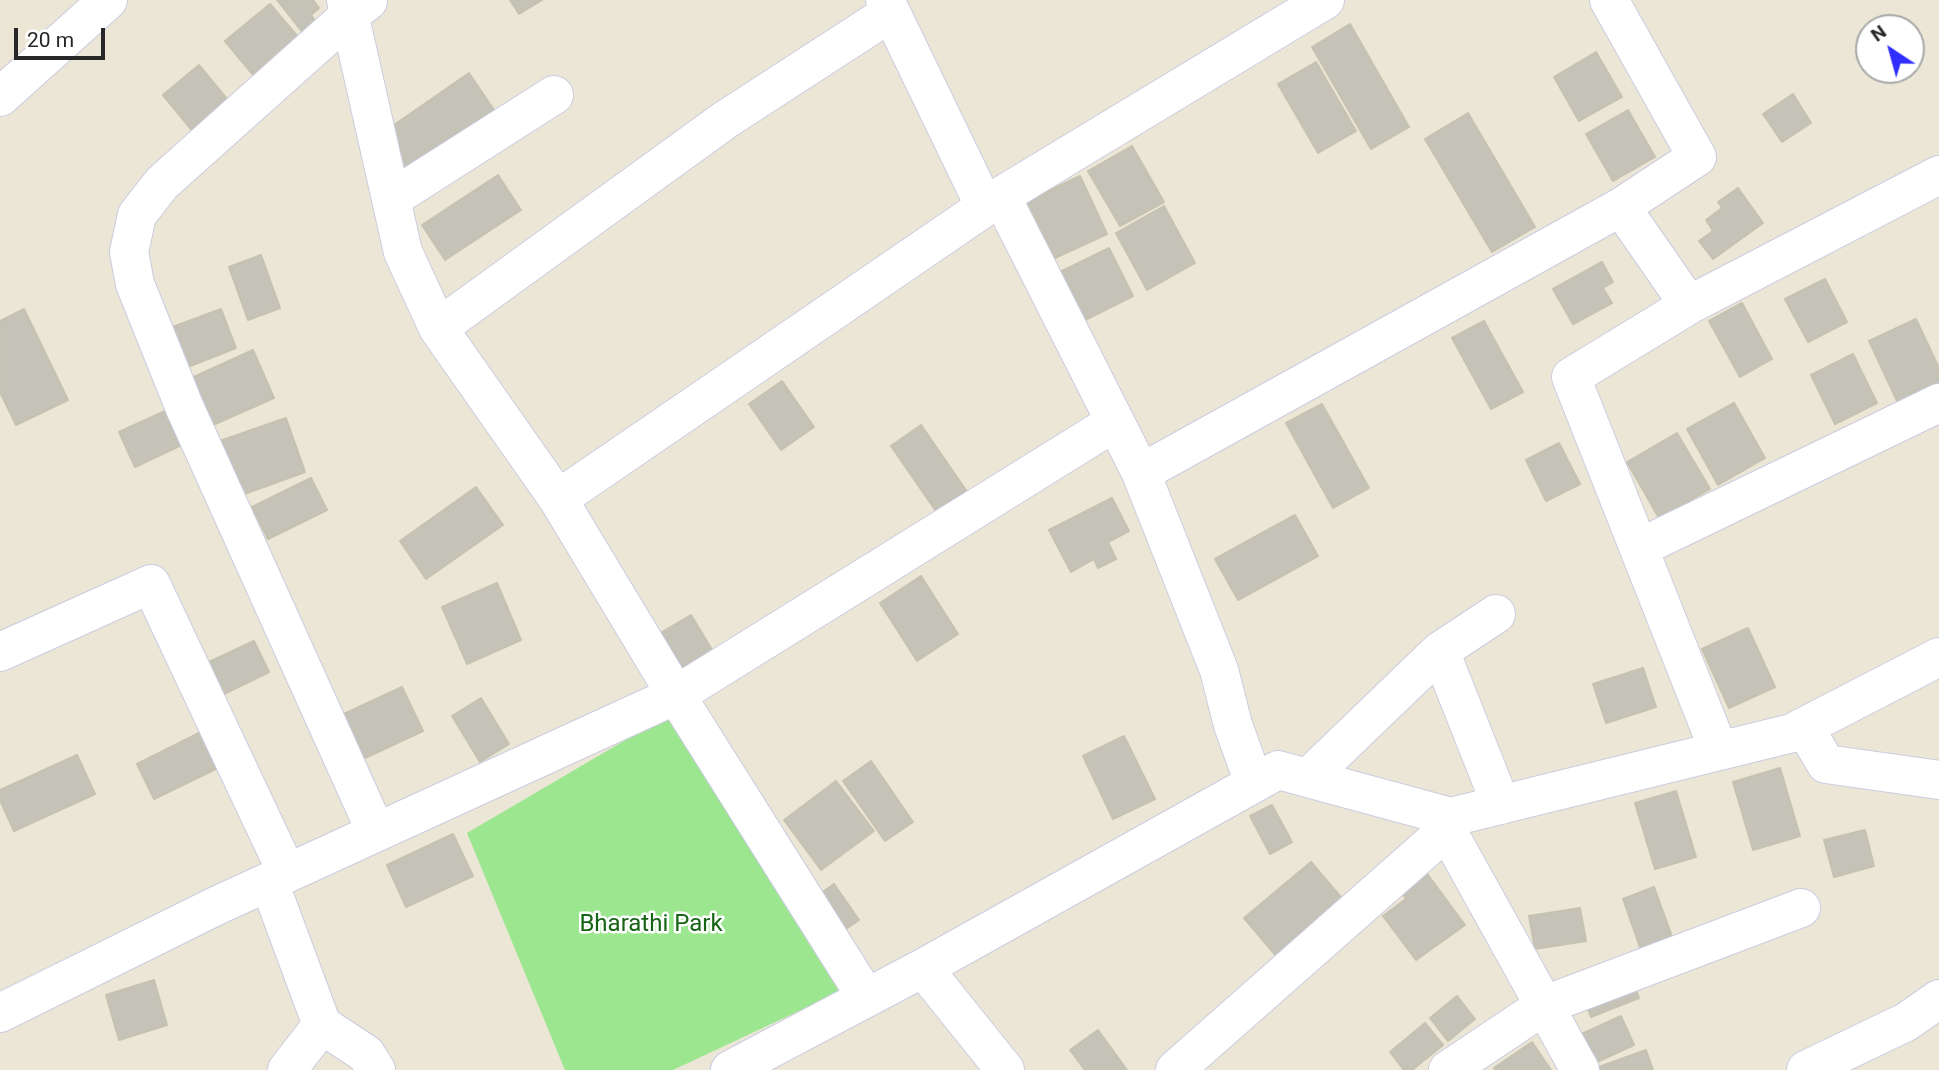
<!DOCTYPE html>
<style>
body{margin:0}
#map{position:relative;width:1939px;height:1070px;overflow:hidden;background:#ebe6d6;font-family:Roboto,sans-serif}
canvas{display:block}
.north{position:absolute;left:1855px;top:14px;width:70px;height:70px;box-sizing:border-box;background:#fff;border:2px solid #a9a9a9;border-radius:50%;rotate:324deg;font-size:19px;font-weight:700;line-height:28px;text-align:center;color:#272727}
.north::after{content:'';display:block;margin:auto;width:24px;height:32px;background:#312fff;clip-path:polygon(50% 0,100% 100%,50% 72%,0 100%)}
.scale{position:absolute;left:14px;top:28px;width:91px;height:32px;box-sizing:border-box;border:4px solid #272727;border-top:0;padding-left:9px;font-size:21px;line-height:24px;white-space:nowrap;color:#272727;-webkit-text-stroke:5px #fff;paint-order:stroke}
</style>
<div id="map">
<canvas width="1939" height="1070"></canvas>
<div class="north">N</div>
<div class="scale">20 m</div>
</div>
<script>
const ctx = document.querySelector('canvas').getContext('2d');
ctx.lineJoin = 'round';
function fillPath(path, color) {
  ctx.fillStyle = color;
  ctx.fill(path, 'evenodd');
}
function toPath(rows) {
  const path = new Path2D();
  for (const r of rows) {
    path.moveTo(r[0], r[1]);
    for (let i = 2; i < r.length; i += 2) path.lineTo(r[i], r[i + 1]);
  }
  return path;
}
function strokePath(path, color, width, dash) {
  ctx.strokeStyle = color;
  ctx.lineWidth = width;
  ctx.lineCap = dash ? 'butt' : 'round';
  ctx.setLineDash(dash || []);
  ctx.stroke(path);
}
function label(font, color, halo, rows, align = 'center') {
  ctx.font = font + ' Roboto,sans-serif';
  ctx.lineWidth = 5;
  ctx.setLineDash([]);
  ctx.textBaseline = 'middle';
  ctx.strokeStyle = halo;
  ctx.fillStyle = color;
  for (const [text, x, y, turn = 0] of rows) {
    ctx.save();
    ctx.translate(x, y);
    ctx.rotate((+turn || 0) * Math.PI / 180);
    ctx.textAlign = isNaN(turn) ? turn : align;
    if (halo) ctx.strokeText(text, 0, 0);
    ctx.fillText(text, 0, 0);
    ctx.restore();
  }
}
fillPath(toPath([
 [675,711,850,987,673,1070,565,1070,467,833]
]), '#9be68e');
const building = toPath([
 [277,0,313,0,319,8,311,15,321,28,308,39,277,0],
 [510,0,542,0,519,14,510,0],
 [270,4,304,44,259,82,225,41,270,4],
 [1350,24,1409,127,1371,149,1312,47,1350,24],
 [1596,52,1622,97,1579,121,1554,77,1596,52],
 [1316,62,1356,131,1318,153,1278,84,1316,62],
 [199,65,231,104,195,134,163,95,199,65],
 [469,73,498,116,410,177,381,134,469,73],
 [1793,94,1811,123,1782,142,1763,114,1793,94],
 [1628,110,1655,157,1613,181,1586,134,1628,110],
 [1468,113,1535,227,1492,252,1425,139,1468,113],
 [1132,146,1164,202,1120,226,1088,171,1132,146],
 [498,175,521,210,445,260,422,225,498,175],
 [1080,176,1107,234,1055,258,1027,201,1080,176],
 [1738,188,1763,223,1713,259,1699,241,1713,231,1706,220,1722,208,1718,202,1738,188],
 [1164,206,1195,263,1147,290,1116,233,1164,206],
 [1109,248,1133,296,1079,323,1054,275,1109,248],
 [261,255,280,308,248,320,229,267,261,255],
 [1602,262,1613,282,1603,288,1612,303,1573,324,1553,289,1602,262],
 [1825,279,1847,322,1808,342,1785,299,1825,279],
 [1742,303,1772,359,1740,377,1709,321,1742,303],
 [24,309,68,400,16,425,0,392,0,321,24,309],
 [221,309,236,348,185,368,170,328,221,309],
 [1916,319,1939,368,1939,386,1899,405,1869,341,1916,319],
 [1484,321,1523,392,1491,409,1452,338,1484,321],
 [253,350,274,398,206,428,185,381,253,350],
 [1853,354,1877,403,1835,424,1811,375,1853,354],
 [782,381,814,427,781,450,749,404,782,381],
 [1734,403,1765,458,1718,485,1687,429,1734,403],
 [1322,404,1369,488,1333,508,1286,423,1322,404],
 [174,407,190,441,135,467,119,432,174,407],
 [286,418,305,472,236,497,217,442,286,418],
 [921,425,970,496,940,517,891,446,921,425],
 [1677,433,1710,489,1659,518,1627,462,1677,433],
 [1559,443,1580,484,1546,501,1526,460,1559,443],
 [311,478,327,510,268,539,252,507,311,478],
 [476,487,503,525,426,579,400,541,476,487],
 [1112,498,1129,531,1108,542,1116,559,1098,568,1094,559,1071,572,1049,530,1112,498],
 [1295,515,1318,556,1238,600,1215,559,1295,515],
 [921,576,958,634,917,661,880,603,921,576],
 [497,583,521,640,467,664,442,607,497,583],
 [691,615,714,653,680,674,657,635,691,615],
 [1748,628,1775,687,1729,708,1702,649,1748,628],
 [254,641,269,672,224,694,209,662,254,641],
 [1643,668,1656,707,1606,723,1593,684,1643,668],
 [402,687,423,731,350,765,329,721,402,687],
 [481,698,509,744,480,762,452,716,481,698],
 [209,728,226,764,154,799,137,764,209,728],
 [1124,736,1155,799,1113,819,1083,756,1124,736],
 [77,755,95,794,14,831,0,800,0,790,77,755],
 [871,761,913,822,885,841,843,781,871,761],
 [1780,768,1800,836,1753,850,1733,782,1780,768],
 [836,781,874,831,821,870,784,820,836,781],
 [1676,791,1696,857,1655,869,1635,803,1676,791],
 [1272,805,1292,842,1270,854,1250,816,1272,805],
 [1865,830,1874,866,1834,877,1824,840,1865,830],
 [453,834,473,876,406,907,387,865,453,834],
 [1311,862,1345,902,1278,958,1244,918,1311,862],
 [1425,871,1465,925,1416,960,1383,916,1406,899,1402,893,1415,884,1412,880,1425,871],
 [834,884,859,920,837,935,813,899,834,884],
 [1654,887,1674,942,1642,953,1623,899,1654,887],
 [1580,908,1586,941,1535,949,1529,916,1580,908],
 [1632,978,1639,998,1591,1017,1583,996,1632,978],
 [154,980,167,1025,119,1040,106,995,154,980],
 [1457,996,1475,1019,1448,1041,1430,1018,1457,996],
 [1621,1016,1634,1045,1588,1066,1575,1037,1621,1016],
 [1425,1023,1443,1045,1412,1070,1404,1070,1390,1052,1425,1023],
 [1098,1030,1127,1070,1085,1070,1070,1050,1098,1030],
 [1532,1042,1551,1070,1495,1070,1494,1068,1532,1042],
 [1646,1050,1653,1070,1597,1070,1596,1068,1646,1050]
]);
fillPath(building, '#c5c2b7');
strokePath(building, '#c5c2b1', 2);
const minor = toPath([
 [346,0,403,252,438,328,558,499,676,695,866,997],
 [885,0,985,207],
 [368,1,351,14,162,183,137,215,129,252,135,284,184,406,376,832],
 [0,97,108,0],
 [1001,196,1141,473,1219,670,1233,725,1254,783],
 [391,199,554,95],
 [1621,207,1689,305],
 [438,328,725,120,890,13],
 [1141,473,1621,207,1697,157,1609,0],
 [558,499,1001,196,1325,0],
 [1639,548,1939,403],
 [1440,651,1501,805],
 [0,652,151,584,287,873],
 [1804,727,1826,764,1939,780],
 [1719,751,1571,377,1689,305,1939,175],
 [1308,778,1440,651,1496,614],
 [1438,814,1580,1070],
 [269,882,322,1025],
 [923,968,1005,1070],
 [0,1013,218,905,676,695,1115,422],
 [322,1025,366,1054,376,1070],
 [287,1070,322,1025],
 [730,1070,923,968,1278,770,1451,817,1792,733,1939,657],
 [1175,1070,1447,830],
 [1448,1070,1545,1005,1801,908],
 [1806,1070,1906,1022,1939,999]
]);
strokePath(minor, '#cccce1', 40);
strokePath(minor, '#fff', 38);
label('24px', '#166515', '#fff', [
 ["Bharathi Park",651,925]
]);
</script>
